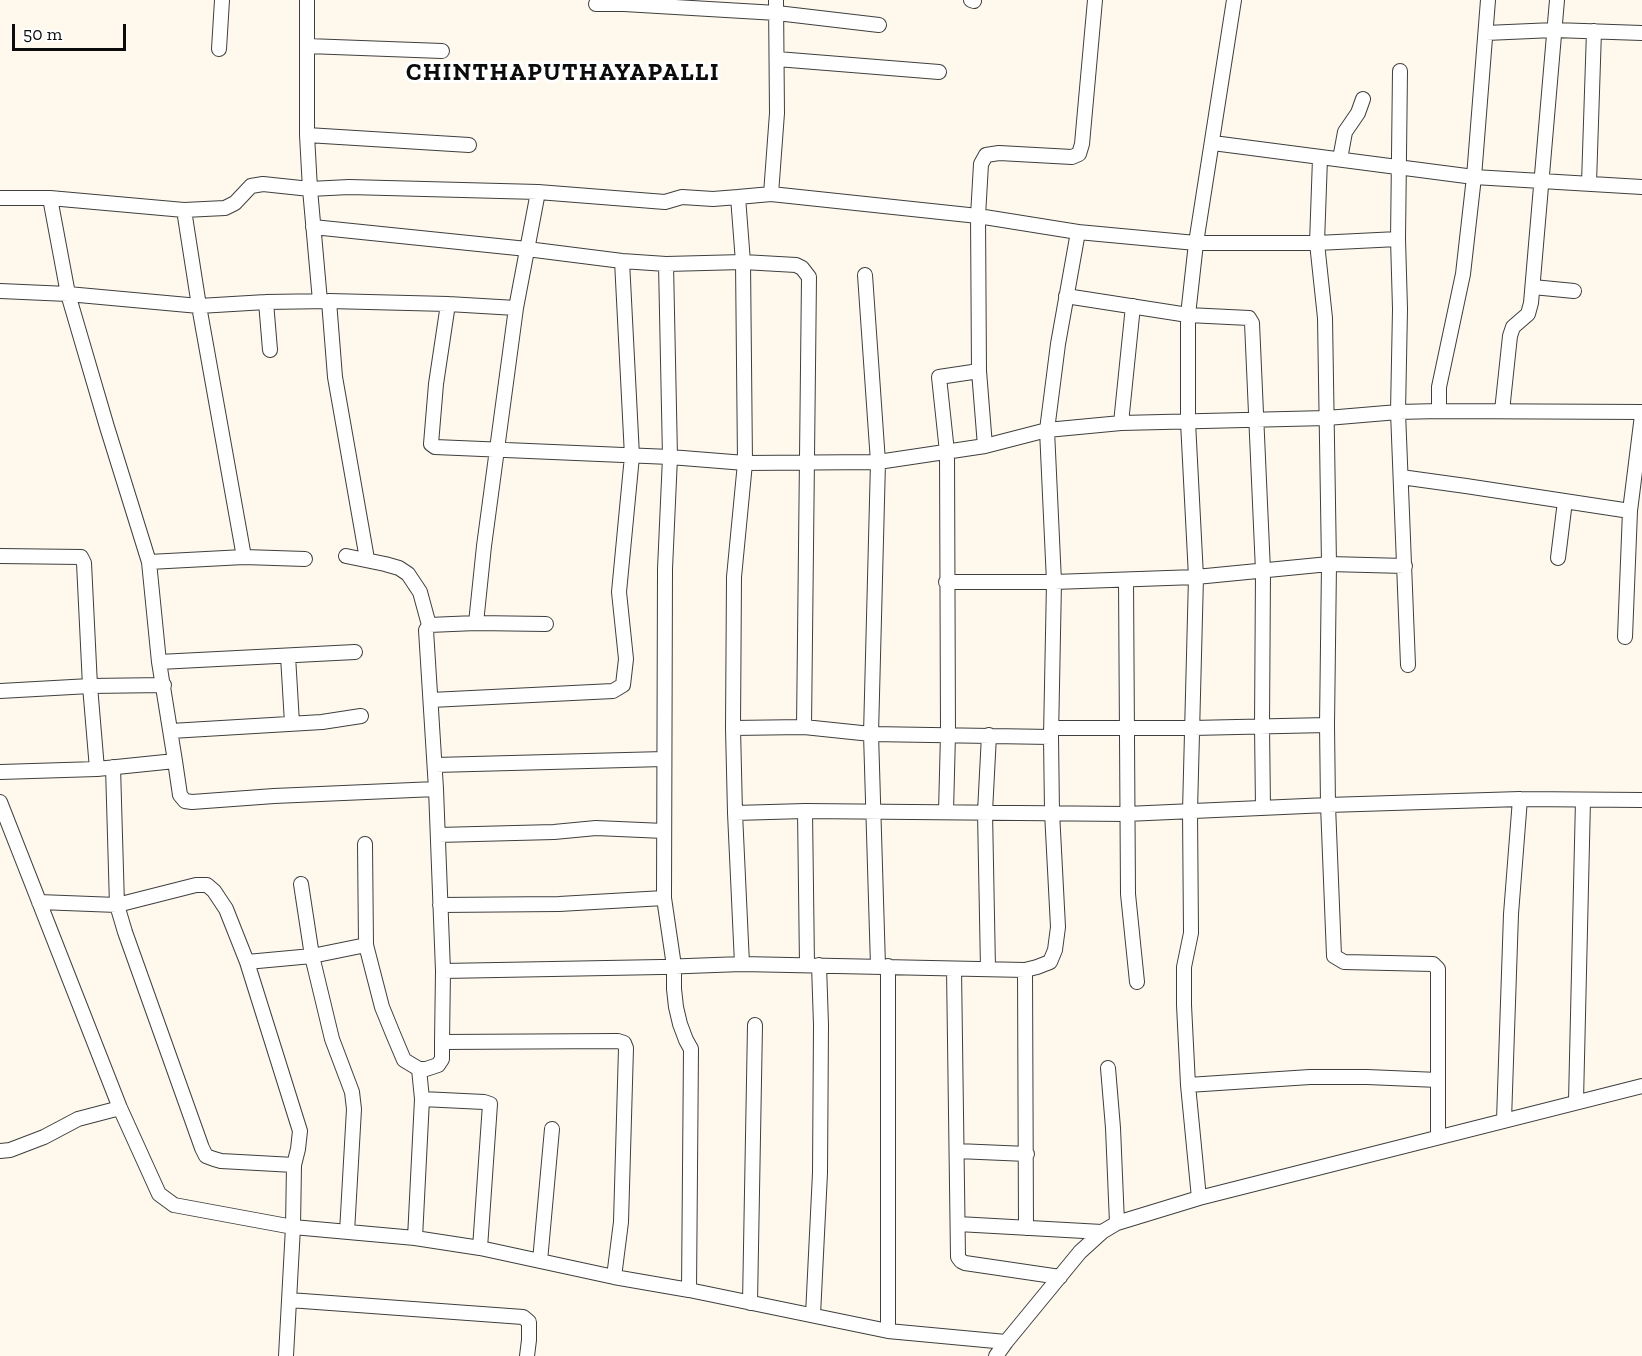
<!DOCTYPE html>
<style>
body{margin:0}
#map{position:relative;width:1642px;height:1356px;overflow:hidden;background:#fef9ec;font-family:"Zilla Slab",serif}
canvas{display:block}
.scale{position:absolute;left:12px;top:24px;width:114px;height:27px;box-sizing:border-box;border:3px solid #0c0c0c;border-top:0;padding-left:8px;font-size:18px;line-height:21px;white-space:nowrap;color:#0c0c0c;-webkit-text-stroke:4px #fff;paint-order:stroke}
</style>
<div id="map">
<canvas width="1642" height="1356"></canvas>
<div class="scale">50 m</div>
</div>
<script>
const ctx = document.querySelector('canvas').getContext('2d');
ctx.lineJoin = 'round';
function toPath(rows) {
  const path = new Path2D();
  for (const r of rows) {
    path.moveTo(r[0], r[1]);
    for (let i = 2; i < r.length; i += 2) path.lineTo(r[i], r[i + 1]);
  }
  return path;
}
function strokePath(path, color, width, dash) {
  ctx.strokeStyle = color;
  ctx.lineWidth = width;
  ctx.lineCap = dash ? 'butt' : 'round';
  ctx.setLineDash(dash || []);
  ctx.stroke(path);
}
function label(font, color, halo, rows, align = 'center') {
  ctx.font = font + ' "Zilla Slab",serif';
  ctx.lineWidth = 6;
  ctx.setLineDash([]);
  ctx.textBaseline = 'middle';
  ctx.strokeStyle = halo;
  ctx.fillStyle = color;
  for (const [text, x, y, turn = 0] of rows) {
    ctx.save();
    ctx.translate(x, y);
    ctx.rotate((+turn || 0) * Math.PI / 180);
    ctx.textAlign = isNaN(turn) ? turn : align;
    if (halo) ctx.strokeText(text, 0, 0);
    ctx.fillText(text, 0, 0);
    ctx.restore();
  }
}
const minor = toPath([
 [307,0,307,135,310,189,320,301],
 [971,0,974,1],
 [1234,0,1196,243,1317,243,1398,239],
 [596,4,624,4,777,13,879,25],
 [1486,33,1554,30,1642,33],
 [307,46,442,51],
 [219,49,222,0],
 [777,59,939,72],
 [1400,71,1398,239,1400,309,1398,412,1408,665],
 [307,135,469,145],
 [1213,143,1474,177,1642,187],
 [1320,158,1317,243,1325,318,1329,564,1327,725,1328,805,1334,956,1344,962,1433,964,1438,969,1438,1136],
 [1340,159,1345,132,1358,113,1363,99],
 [1589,183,1594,31],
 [771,194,978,216,1078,232,1196,243,1188,315,1188,422,1196,577,1190,811,1191,933,1184,967,1184,1005,1188,1085,1199,1198],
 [0,198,50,198],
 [184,210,225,208,235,203,251,186,263,184,310,189,349,187,538,192],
 [313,227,527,249,622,261,666,264,743,262,796,265,802,268,809,277,804,727],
 [666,264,670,457,665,569,664,898,674,966,674,989,676,1007,680,1024,686,1040,691,1049,689,1290],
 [865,275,878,462,871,734,878,966],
 [1533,287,1574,291],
 [0,291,68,294,199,306,266,302,329,301,448,304,516,308],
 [1066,296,1188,315,1249,318,1252,323,1263,571,1262,726,1263,808],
 [329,301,335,377,367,559],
 [266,302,270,350],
 [448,304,436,384,431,444,435,447,670,457,745,463,878,462,985,446,1047,430,1121,423,1327,418,1398,412,1439,411,1642,412],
 [1439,411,1439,387,1463,274,1474,177,1488,0],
 [1502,411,1510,336,1513,327,1528,314,1531,303,1557,0],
 [1121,423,1133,306],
 [985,446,979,371,978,216,981,164,986,155,999,153,1072,157,1079,154,1082,144,1095,0],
 [1401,477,1466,486,1630,511],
 [0,556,81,557,84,563,90,686,97,769],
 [346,556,385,564,399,568,408,574,420,592,429,625],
 [1558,558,1565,501],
 [149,562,244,557,305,559],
 [1126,580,1128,894,1137,982],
 [946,582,1054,582,1196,577,1329,564,1405,566],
 [476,623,546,624],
 [1625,637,1630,511,1642,415],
 [288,656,292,723],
 [159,662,355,652],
 [0,691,90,686,164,685],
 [431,700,613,691,623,685,626,659,619,592,632,456,622,261],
 [733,728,804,727,871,734,1051,737],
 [1051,728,1192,728,1327,725],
 [171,731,322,722,361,716],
 [175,761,180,795,185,801,192,802,274,796,436,789],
 [435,765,664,759],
 [113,767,117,905,196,885,207,885,214,891,226,909,247,962,300,1131,298,1149,294,1165,293,1227,286,1356],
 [0,772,97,769,175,761,159,662,149,562,107,427,68,294,50,198,184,210,199,306,244,557],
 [0,802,120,1108,159,1194,174,1205,293,1227,415,1238,480,1248,614,1277,689,1290,888,1331,1006,1342],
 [805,811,807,965],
 [946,812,948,734,947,452,939,377,979,371],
 [735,813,805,811,1126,814,1328,805,1520,799,1642,800],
 [438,835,554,832,596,828,664,831],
 [365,844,366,945,382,1007,393,1034,404,1060,419,1069,422,1099,415,1238],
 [301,884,312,956,366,945],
 [39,902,117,905,125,932,202,1148,206,1156,214,1159,221,1161,294,1165],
 [440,905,559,904,664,898],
 [247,962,312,956,332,1039,352,1092,354,1109,347,1232],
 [742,964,735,813,733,728,734,577,745,463,743,262,738,197,771,194,777,113,776,0],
 [888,966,888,1331],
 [954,969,958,1257,961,1261,965,1263,1060,1277],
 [988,969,985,812,989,735],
 [1025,970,1026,1228],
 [443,971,661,967,742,964,1025,970,1037,967,1050,962,1055,950,1058,927,1052,812,1051,737,1054,582,1047,430,1058,344,1078,232],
 [442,1042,618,1041,624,1043,626,1048,621,1222,614,1277],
 [1108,1068,1113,1128,1117,1223],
 [419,1069,426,1069,438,1065,442,1059,442,1042,443,971,436,789,426,630,429,625,476,623,484,546,516,308,538,192,665,202,682,197,713,199,738,197],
 [1188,1085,1310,1077,1367,1077,1438,1080],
 [422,1099,484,1102,490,1104,480,1248],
 [1576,1101,1583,800],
 [1504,1120,1511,914,1520,799],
 [0,1151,10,1150,44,1137,78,1119,120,1108],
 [957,1151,1027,1154],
 [958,1224,1102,1232],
 [540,1261,552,1129],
 [289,1300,523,1317,529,1322,529,1340,527,1356],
 [750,1303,755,1025],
 [813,1315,820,1173,821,1025,819,965],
 [996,1356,1006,1342,1080,1252,1102,1232,1117,1223,1199,1198,1642,1086]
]);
strokePath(minor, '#3f3f3f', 16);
strokePath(minor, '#fff', 14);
ctx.letterSpacing = '1.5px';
label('bold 24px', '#0c0c0c', '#fff', [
 ["CHINTHAPUTHAYAPALLI",563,73]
]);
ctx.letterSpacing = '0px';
</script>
